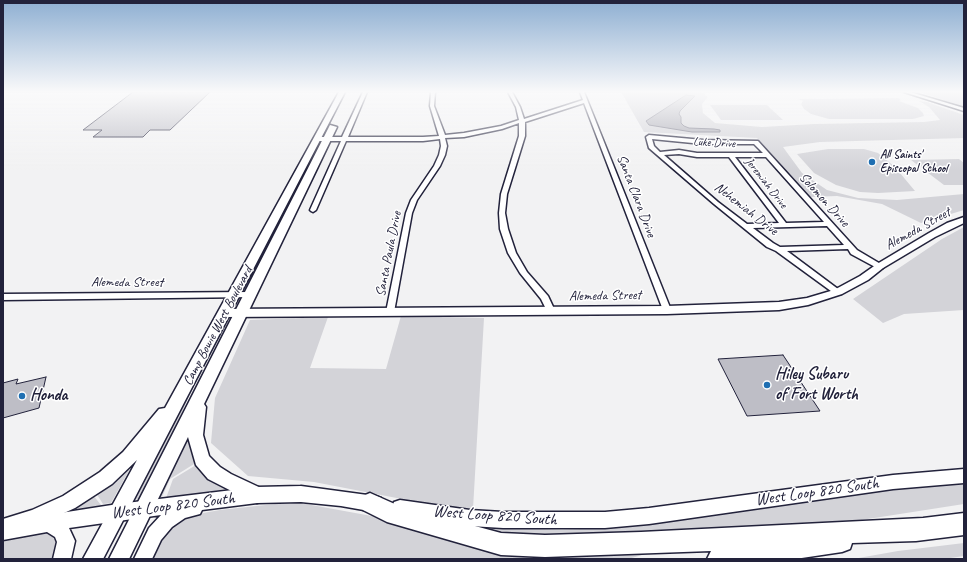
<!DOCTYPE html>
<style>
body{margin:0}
#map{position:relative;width:967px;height:562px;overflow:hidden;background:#f2f2f3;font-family:Caveat,sans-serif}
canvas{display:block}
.frame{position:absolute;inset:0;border:4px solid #22223b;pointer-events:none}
</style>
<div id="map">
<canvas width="967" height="562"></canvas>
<div class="frame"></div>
</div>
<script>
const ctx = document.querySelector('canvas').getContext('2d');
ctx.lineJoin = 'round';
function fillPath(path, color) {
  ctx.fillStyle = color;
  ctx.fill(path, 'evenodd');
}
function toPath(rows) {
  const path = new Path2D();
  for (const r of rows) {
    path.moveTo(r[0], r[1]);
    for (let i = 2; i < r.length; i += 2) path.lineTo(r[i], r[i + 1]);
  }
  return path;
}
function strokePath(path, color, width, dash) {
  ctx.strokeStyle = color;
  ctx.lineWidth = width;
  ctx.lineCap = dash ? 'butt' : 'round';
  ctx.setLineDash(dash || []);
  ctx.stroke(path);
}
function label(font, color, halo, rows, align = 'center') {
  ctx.font = font + ' Caveat,sans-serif';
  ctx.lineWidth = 3;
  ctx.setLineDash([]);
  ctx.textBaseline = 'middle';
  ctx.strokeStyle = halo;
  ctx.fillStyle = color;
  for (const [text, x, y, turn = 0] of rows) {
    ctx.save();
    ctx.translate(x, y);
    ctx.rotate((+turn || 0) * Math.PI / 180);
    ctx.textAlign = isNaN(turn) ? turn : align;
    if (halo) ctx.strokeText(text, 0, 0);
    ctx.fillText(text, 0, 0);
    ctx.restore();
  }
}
fillPath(toPath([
 [621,92,702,92,708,97,702,104,703,113,715,123,762,127,814,124,924,122,940,120,929,107,919,101,927,102,964,115,964,138,820,142,783,147,802,173,827,190,858,198,897,200,964,194,964,210,921,223,882,204,837,196,810,197,757,138,644,132],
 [916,92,964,92,964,107,922,93],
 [898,98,901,100,899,101,918,108,923,113,924,116,913,119,829,119,811,114,804,109,801,104,803,101,798,99],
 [710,105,767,105,783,120,721,120],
 [828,149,864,149,878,153,895,167,915,191,878,193,860,192,836,185,814,173,797,154],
 [959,159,964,163,964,185,944,185,911,160],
 [964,227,964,310,904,314,883,323,853,299,942,239],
 [401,316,484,318,473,509,438,506,314,482,248,476,211,443,215,398,250,320,328,317,310,368,386,369],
 [225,325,192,388,168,447,140,499,130,500,221,327],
 [188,433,197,460,194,464,170,479,162,497,158,495],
 [136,458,111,503,103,504,96,493],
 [196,465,200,465,230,488,165,501,173,479],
 [964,480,964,504,810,528,551,538,492,531,492,526,562,530,633,526,783,504],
 [93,495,101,505,98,511,45,517],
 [275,504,306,504,399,521,457,538,660,550,628,559,150,559,162,534,181,517,220,510],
 [45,531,55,535,61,550,56,559,3,559,3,537],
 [964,543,964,556,944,559,853,559,898,551]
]), '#d3d3d8');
const water = toPath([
 [686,95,695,96,680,111,679,114,681,117,681,123,684,126,689,128,714,129,720,130,720,132,692,132,649,125,646,121,686,95]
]);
fillPath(water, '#a8a8b2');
strokePath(water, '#727282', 1);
const building = toPath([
 [133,92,210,92,170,130,150,130,143,137,93,137,102,130,83,130,133,92],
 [783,355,820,411,747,416,718,359,783,355],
 [46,377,39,408,3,418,3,383,18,379,16,384,46,377]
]);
fillPath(building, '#bebec6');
strokePath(building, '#22223b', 1);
const minor = toPath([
 [363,92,367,92,348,137,423,137,439,136,430,106,431,92,435,92,434,106,445,135,464,133,501,126,519,120,516,107,508,92,512,92,520,107,524,119,583,100,580,92,584,92,671,310,670,312,667,313,663,310,584,103,525,122,525,136,507,194,505,213,508,229,516,253,527,272,548,296,555,311,554,313,548,313,541,299,520,273,508,253,500,229,499,213,501,194,519,136,519,123,502,129,464,137,445,138,447,146,445,155,440,166,417,200,412,213,394,312,393,314,390,315,387,314,386,312,406,213,411,200,434,166,439,155,441,146,440,139,423,141,346,141,316,210,313,212,311,211,310,210,341,141,318,141,315,139,318,137,342,137,363,92],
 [904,92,910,92,964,108,964,111,904,92],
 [649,135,703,140,758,141,857,250,884,266,883,268,877,268,851,254,848,249,787,251,842,292,841,294,835,294,776,251,767,247,714,204,649,148,646,137,649,135],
 [652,139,703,144,754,144,763,153,697,153,679,150,660,152,654,146,652,139],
 [679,154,697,157,729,157,779,223,747,224,718,202,664,155,679,154],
 [735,157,766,157,824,222,786,223,735,157],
 [827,226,844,245,780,247,773,243,753,228,827,226],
 [250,292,254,295,253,297,3,300,3,294,250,292]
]);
const tertiary = toPath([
 [964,217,964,223,935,237,883,268,868,280,842,294,808,305,779,310,667,314,225,317,221,316,220,313,221,310,225,309,667,306,779,302,807,298,834,290,860,276,877,264,929,233,947,223,964,217]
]);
const secondary = toPath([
 [964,469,964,483,893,489,649,524,605,528,503,528,470,526,400,516,394,514,392,508,394,502,400,500,470,510,503,512,605,512,649,508,893,475,964,469],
 [301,486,375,496,381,498,383,504,381,510,375,512,341,506,301,502,257,503,202,510,200,514,185,518,172,527,161,540,152,559,134,559,149,528,161,515,69,528,75,541,71,559,53,559,57,542,55,537,47,532,3,540,3,522,118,504,257,487,301,486]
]);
const primary = toPath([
 [339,92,345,92,103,559,83,559,137,460,112,484,75,508,40,524,3,538,3,519,32,510,63,496,100,472,123,452,159,409,165,408,339,92],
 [330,125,337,127,204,404,206,407,203,435,209,456,220,467,231,474,263,489,266,495,263,501,257,503,251,501,208,479,196,465,188,437,129,559,109,559,330,125]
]);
const motorway = toPath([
 [370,493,397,505,501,533,545,535,641,532,923,518,964,513,964,535,916,541,852,543,850,549,842,552,795,559,707,559,711,551,545,557,501,555,387,522,363,510,360,503,363,496,370,493]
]);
strokePath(minor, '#22223b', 3);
strokePath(tertiary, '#22223b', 3);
strokePath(secondary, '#22223b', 3);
strokePath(primary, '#22223b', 3);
strokePath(motorway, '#22223b', 3);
fillPath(minor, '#fff');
fillPath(tertiary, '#fff');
fillPath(secondary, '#fff');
fillPath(primary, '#fff');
fillPath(motorway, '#fff');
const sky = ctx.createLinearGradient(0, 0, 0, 170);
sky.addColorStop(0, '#8eafd2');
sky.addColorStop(0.54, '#f9f9fa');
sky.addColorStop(1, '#f9f9fa00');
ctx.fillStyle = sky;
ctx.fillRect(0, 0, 967, 170);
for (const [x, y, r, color] of [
 [872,162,4,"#1f6fb2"],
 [767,385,4,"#1f6fb2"],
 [22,396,4,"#1f6fb2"]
]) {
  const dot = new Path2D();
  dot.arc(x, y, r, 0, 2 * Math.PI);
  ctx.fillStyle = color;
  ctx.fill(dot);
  strokePath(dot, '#fff', 1.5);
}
label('12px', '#22223b', '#fff', [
 ["Luke Drive",714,143,3],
 ["Jeremiah Drive",766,183,52]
]);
label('bold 12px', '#22223b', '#fff', [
 ["All Saints'",880,155],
 ["Episcopal School",880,169]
], 'left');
label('14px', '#22223b', '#fff', [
 ["Santa Clara Drive",636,196,69],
 ["Solomon Drive",824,200,48],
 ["Nehemiah Drive",746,209,38],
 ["Alemeda Street",918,229,-29],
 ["Santa Paula Drive",389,254,-79],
 ["Alemeda Street",127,282],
 ["Alemeda Street",605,296,-1],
 ["Camp Bowie West Boulevard",218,326,-62]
]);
label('bold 17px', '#22223b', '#fff', [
 ["Hiley Subaru",775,375],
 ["of Fort Worth",775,395],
 ["Honda",30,396]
], 'left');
label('17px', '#22223b', '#fff', [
 ["West Loop 820 South",817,492,-8],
 ["West Loop 820 South",173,506,-7],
 ["West Loop 820 South",495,516,4]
]);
</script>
